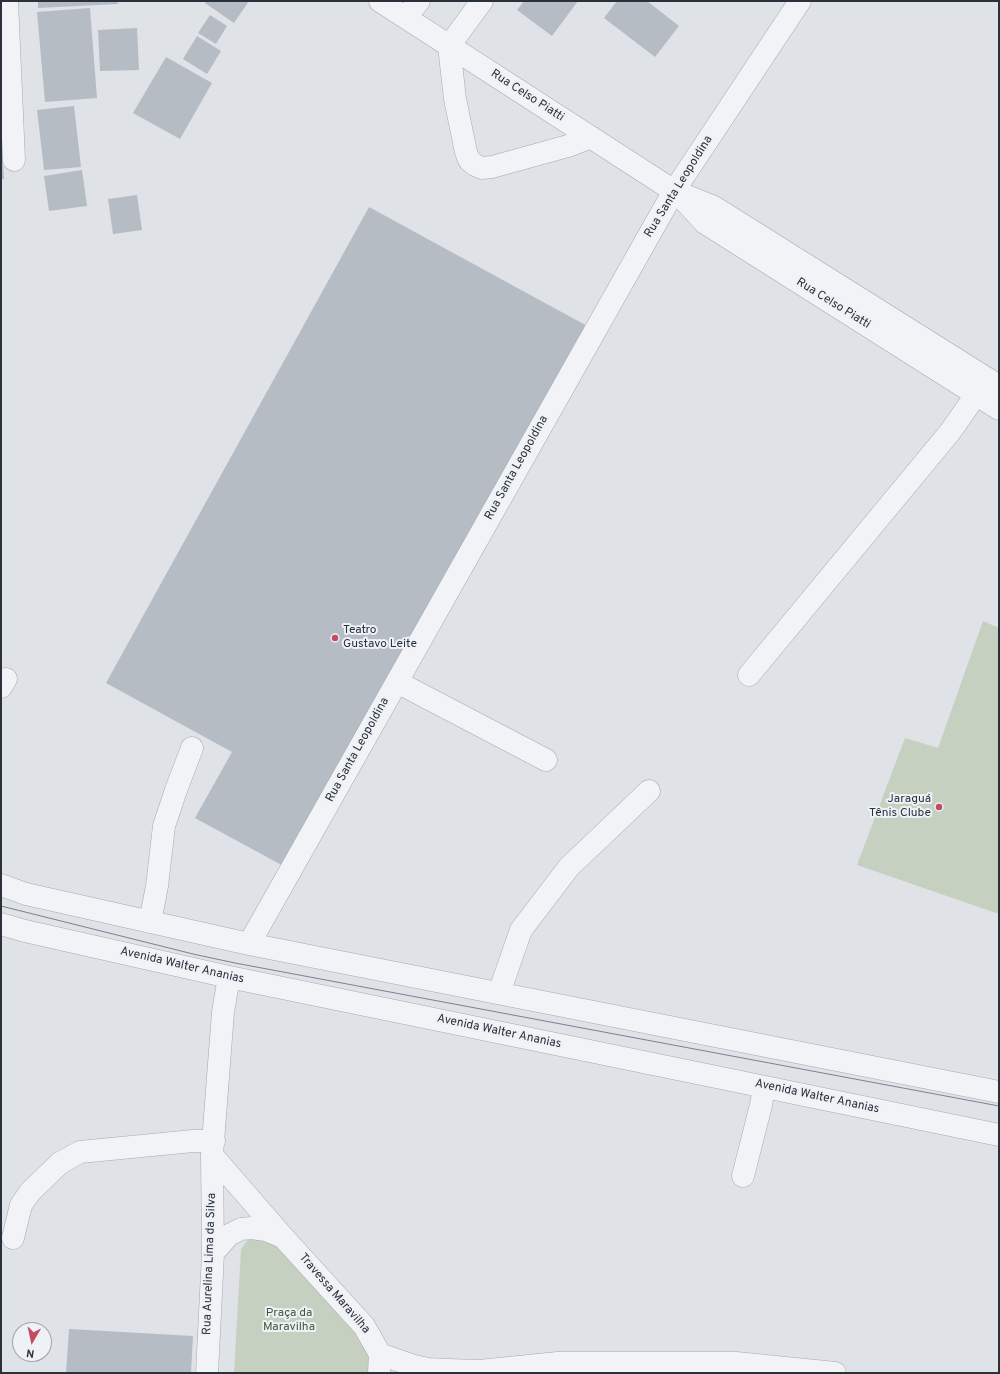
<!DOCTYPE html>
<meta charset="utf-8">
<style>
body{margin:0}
#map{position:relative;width:1000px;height:1374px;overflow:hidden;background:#dfe2e7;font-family:Overpass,sans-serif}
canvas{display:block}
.frame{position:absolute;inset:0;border:2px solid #29313d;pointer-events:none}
.north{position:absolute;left:12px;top:1322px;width:40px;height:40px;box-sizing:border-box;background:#eef1f5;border:1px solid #9fa4ab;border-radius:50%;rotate:189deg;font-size:11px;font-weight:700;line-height:16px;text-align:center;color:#29313d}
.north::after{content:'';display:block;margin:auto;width:14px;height:18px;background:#c54b62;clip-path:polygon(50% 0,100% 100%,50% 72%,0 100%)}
</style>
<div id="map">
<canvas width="1000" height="1374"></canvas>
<div class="frame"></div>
<div class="north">N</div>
</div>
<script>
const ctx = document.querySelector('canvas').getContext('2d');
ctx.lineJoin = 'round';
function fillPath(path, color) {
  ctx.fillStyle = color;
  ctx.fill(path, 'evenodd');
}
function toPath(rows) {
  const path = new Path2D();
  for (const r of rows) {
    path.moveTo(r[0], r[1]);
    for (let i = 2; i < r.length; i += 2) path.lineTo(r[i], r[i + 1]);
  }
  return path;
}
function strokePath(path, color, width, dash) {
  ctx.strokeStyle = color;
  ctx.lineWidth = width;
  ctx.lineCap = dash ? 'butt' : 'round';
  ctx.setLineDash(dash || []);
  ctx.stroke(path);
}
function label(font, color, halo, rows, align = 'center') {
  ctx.font = font + ' Overpass,sans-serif';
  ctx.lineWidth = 4;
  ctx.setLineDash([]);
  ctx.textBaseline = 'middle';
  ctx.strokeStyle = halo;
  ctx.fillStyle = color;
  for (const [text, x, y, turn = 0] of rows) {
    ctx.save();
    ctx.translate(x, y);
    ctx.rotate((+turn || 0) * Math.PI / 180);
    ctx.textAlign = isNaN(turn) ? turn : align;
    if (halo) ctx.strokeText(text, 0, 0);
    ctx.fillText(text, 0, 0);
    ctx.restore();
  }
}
fillPath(toPath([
 [983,621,999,628,999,914,857,865,905,738,938,748],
 [276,1227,390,1359,375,1373,234,1373,241,1249,254,1231]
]), '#c5d0c0');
fillPath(toPath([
 [38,1,117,1,118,4,38,8],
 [206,1,249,1,234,23,205,3],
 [524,1,578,1,552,36,517,10],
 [617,1,647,1,679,26,655,57,604,18],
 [90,8,97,98,45,102,37,12],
 [210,15,227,26,216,44,198,33],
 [137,28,139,70,100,71,98,30],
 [197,36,221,51,207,74,183,59],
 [166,57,212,83,180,139,133,113],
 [74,106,81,167,44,170,37,110],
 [1,147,2,147,4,179,1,179],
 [82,170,87,206,49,211,44,176],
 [137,195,142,230,113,234,108,199],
 [369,207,589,327,289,869,195,818,232,752,106,683],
 [69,1329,193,1336,191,1373,66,1373]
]), '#b6bcc3');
const minor = toPath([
 [7,1,14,160],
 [380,1,674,191,714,207,999,386],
 [482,1,449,46,455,99,466,152,469,160,475,165,482,168,492,167,568,146,591,137],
 [406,17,419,1],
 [681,197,705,223,999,409],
 [749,675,950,432,976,395],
 [397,682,546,760],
 [1,687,6,679],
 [1,885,26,894,249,944,999,1092],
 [150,922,157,886,164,826,176,790,192,748],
 [1,924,25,931,229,977,999,1135],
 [249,944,674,191,800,1],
 [499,993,521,930,569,867,649,791],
 [212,1155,283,1237,364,1326,380,1354,379,1373],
 [743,1176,761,1105,764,1087],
 [13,1238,21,1205,30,1192,60,1163,80,1152,193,1141,214,1141],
 [213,1253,229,1235,241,1229,252,1228,266,1230,283,1237],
 [380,1354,414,1366,428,1369,448,1370,479,1371,558,1363,736,1363,835,1373],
 [207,1373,213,1253,212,1155,223,1012,229,977]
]);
strokePath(minor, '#a5a9b1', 23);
strokePath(minor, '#f1f3f6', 22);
strokePath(toPath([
 [1,906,193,954,235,963,999,1106]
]), '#798290', 1);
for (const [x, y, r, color] of [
 [335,638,4,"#c54b62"],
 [939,807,4,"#c54b62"]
]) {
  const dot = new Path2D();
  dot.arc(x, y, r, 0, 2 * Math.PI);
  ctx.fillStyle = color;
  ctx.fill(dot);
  strokePath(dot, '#eef1f5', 1.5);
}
label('12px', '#29313d', '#eef1f5', [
 ["Rua Celso Piatti",527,96,33],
 ["Rua Santa Leopoldina",679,187,-58],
 ["Rua Celso Piatti",833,304,32],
 ["Rua Santa Leopoldina",517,468,-61],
 ["Rua Santa Leopoldina",358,750,-61],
 ["Avenida Walter Ananias",182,966,13],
 ["Avenida Walter Ananias",499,1032,12],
 ["Avenida Walter Ananias",817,1097,12],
 ["Rua Aurelina Lima da Silva",210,1264,-88],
 ["Travessa Maravilha",334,1294,49]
]);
label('12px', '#29313d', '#eef1f5', [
 ["Teatro",343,631],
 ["Gustavo Leite",343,645],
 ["Jaraguá",931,800,"right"],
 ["Tênis Clube",931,814,"right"]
], 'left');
label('12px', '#3e5837', '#eef1f5', [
 ["Praça da",289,1314],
 ["Maravilha",289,1328]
]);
</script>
